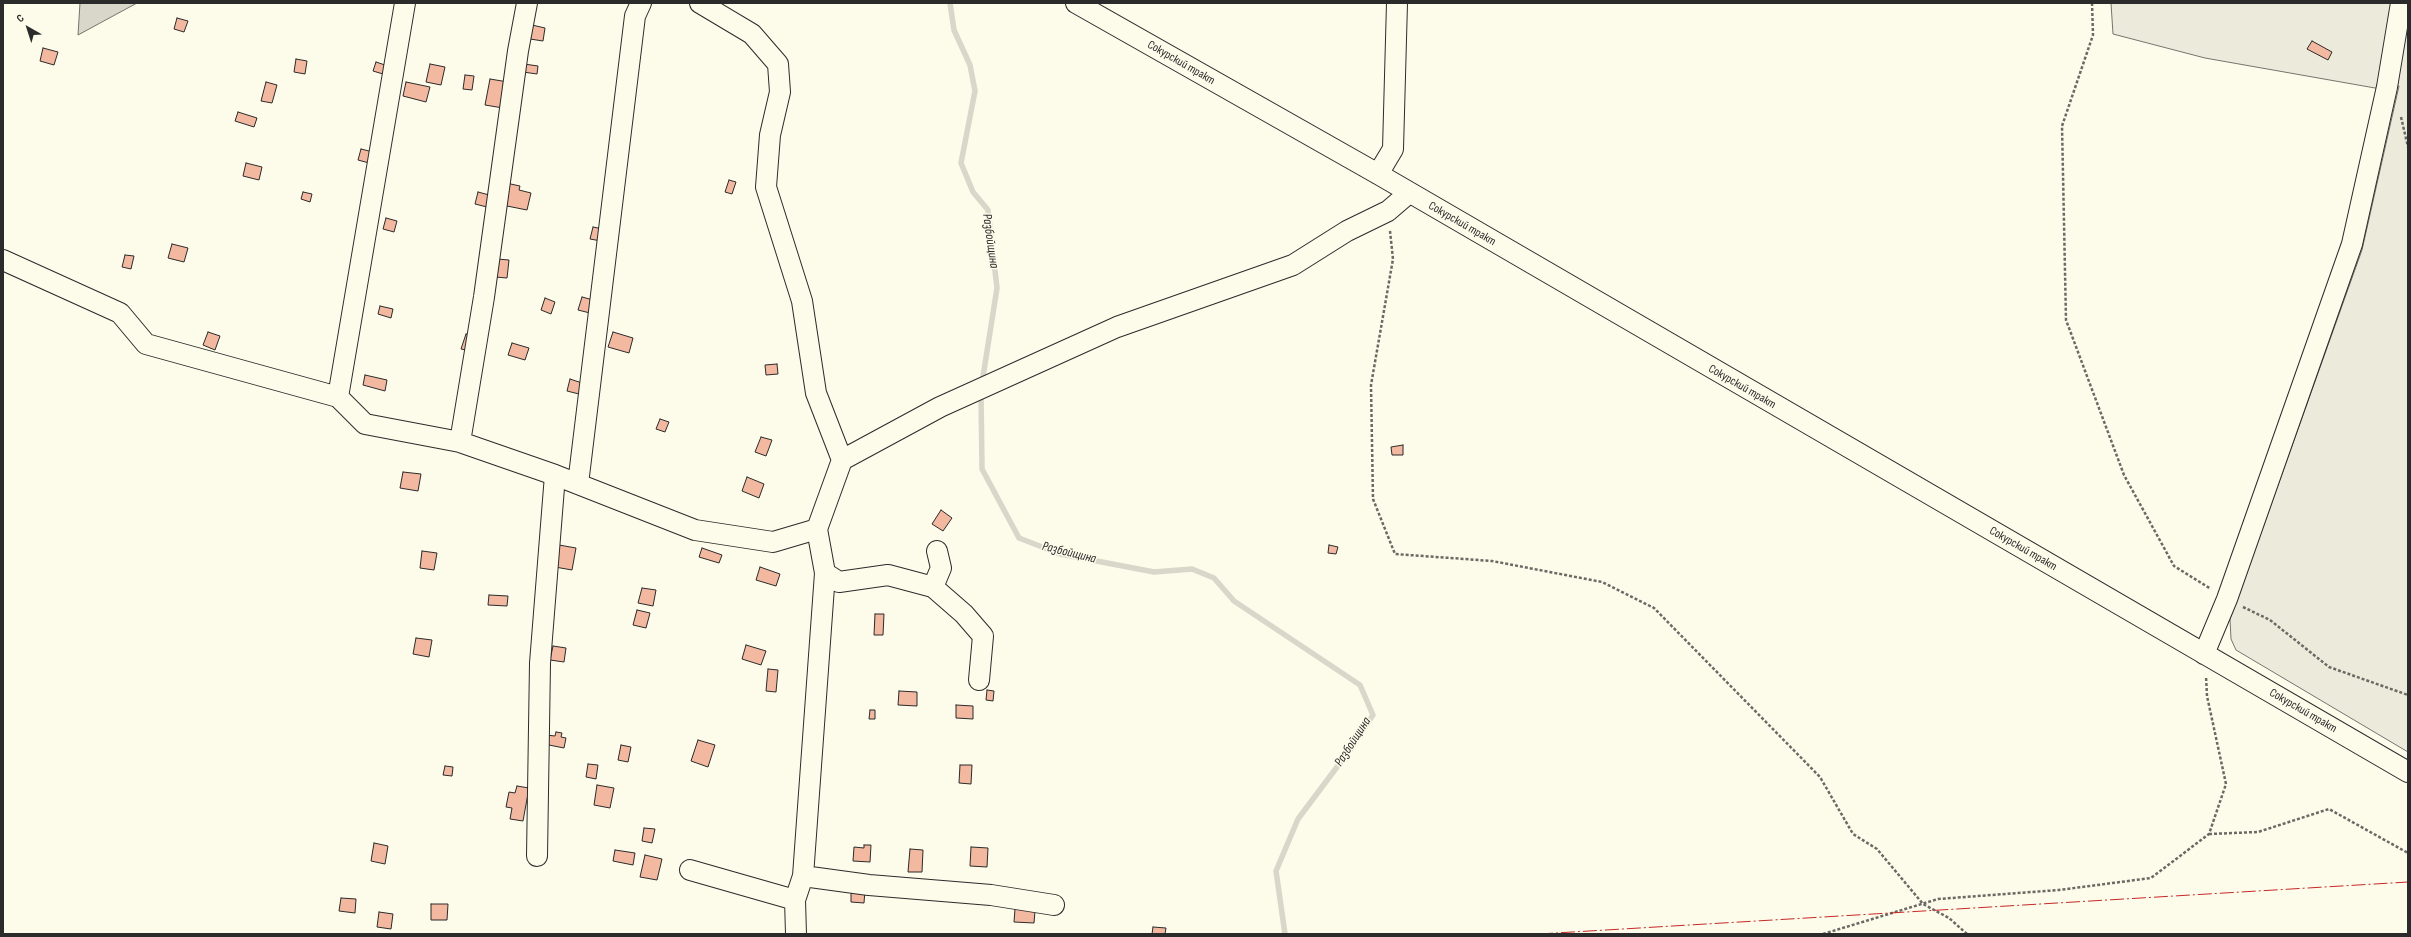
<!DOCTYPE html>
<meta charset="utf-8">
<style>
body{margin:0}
#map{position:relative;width:2411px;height:937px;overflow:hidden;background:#fdfbea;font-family:"Sofia Sans Condensed",sans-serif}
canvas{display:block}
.frame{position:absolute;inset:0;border:4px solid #2b2b2b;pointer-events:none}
.north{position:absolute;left:8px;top:8px;width:40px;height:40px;-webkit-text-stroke:3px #fdfbea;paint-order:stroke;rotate:321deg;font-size:11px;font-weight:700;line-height:16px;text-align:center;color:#2b2b2b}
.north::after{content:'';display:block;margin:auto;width:14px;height:18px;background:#2b2b2b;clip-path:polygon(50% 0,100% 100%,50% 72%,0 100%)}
</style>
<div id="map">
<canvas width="2411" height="937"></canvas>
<div class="frame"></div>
<div class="north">С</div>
</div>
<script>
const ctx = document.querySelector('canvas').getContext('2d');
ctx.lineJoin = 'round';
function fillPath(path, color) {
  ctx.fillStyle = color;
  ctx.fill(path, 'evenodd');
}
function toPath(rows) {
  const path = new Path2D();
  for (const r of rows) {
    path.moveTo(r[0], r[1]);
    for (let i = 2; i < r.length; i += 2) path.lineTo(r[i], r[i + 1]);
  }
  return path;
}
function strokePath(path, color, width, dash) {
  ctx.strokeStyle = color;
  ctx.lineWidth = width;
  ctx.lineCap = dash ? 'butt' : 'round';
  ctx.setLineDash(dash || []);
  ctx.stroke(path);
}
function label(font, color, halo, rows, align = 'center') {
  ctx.font = font + ' "Sofia Sans Condensed",sans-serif';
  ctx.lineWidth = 3;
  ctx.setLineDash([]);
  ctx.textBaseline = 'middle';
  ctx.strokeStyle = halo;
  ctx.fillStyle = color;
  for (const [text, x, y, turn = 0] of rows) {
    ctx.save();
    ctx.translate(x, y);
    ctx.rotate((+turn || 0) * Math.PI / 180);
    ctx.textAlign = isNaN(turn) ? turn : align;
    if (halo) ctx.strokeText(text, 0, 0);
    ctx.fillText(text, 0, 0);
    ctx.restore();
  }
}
const green = toPath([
 [2111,3,2408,3,2408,752,2236,650,2231,639,2230,619,2362,250,2399,86,2375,88,2205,58,2113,34,2111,3]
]);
fillPath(green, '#ecebdb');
strokePath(green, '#74746e', 1);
const water = toPath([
 [80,3,137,3,78,35,80,3]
]);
fillPath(water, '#d8d7c9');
strokePath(water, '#74746e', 1);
strokePath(toPath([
 [950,3,954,30,970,65,975,91,961,163,973,192,988,210,997,288,982,383],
 [981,394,982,469,1019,538,1060,554,1154,572,1192,569,1214,578,1234,601,1360,685,1373,715,1352,747,1298,819,1276,871,1285,934]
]), '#d8d7c9', 5.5);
const building = toPath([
 [177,18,188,21,184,32,174,29,177,18],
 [532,25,545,28,543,41,530,39,532,25],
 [2312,41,2332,52,2328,60,2307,49,2312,41],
 [43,48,58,52,54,65,40,61,43,48],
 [296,59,307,61,305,74,294,72,296,59],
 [376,62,385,65,383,74,373,71,376,62],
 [430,64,445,67,441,85,426,82,430,64],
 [524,64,538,66,537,74,523,72,524,64],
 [465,75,474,76,472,90,463,89,465,75],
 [490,79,508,82,503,108,485,105,490,79],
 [266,82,277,85,272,103,261,101,266,82],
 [406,82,430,87,426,102,403,96,406,82],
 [238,112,257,118,254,127,235,121,238,112],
 [361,149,373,152,369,163,358,160,361,149],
 [246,163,262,167,259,180,243,176,246,163],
 [729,180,736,182,732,194,725,192,729,180],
 [506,183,520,186,519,190,531,193,527,210,502,205,506,183],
 [303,192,312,194,310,202,301,199,303,192],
 [478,192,493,196,491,208,475,204,478,192],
 [386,218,397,221,394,232,383,229,386,218],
 [593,227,603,229,601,241,590,239,593,227],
 [172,244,188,248,184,262,168,258,172,244],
 [125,255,134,256,131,269,122,267,125,255],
 [497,259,509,260,507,278,495,277,497,259],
 [582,297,597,301,594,314,578,310,582,297],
 [545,298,555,302,551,314,541,310,545,298],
 [380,306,393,309,391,318,378,314,380,306],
 [208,332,220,336,215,350,203,345,208,332],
 [613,332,633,338,629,353,608,347,613,332],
 [466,334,474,336,470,351,461,349,466,334],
 [512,343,529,348,525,360,508,355,512,343],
 [777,364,778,374,766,375,765,365,777,364],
 [365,375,387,380,385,391,363,385,365,375],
 [570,379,582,383,579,394,567,391,570,379],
 [660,419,669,422,665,432,656,429,660,419],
 [761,437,772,440,766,456,755,452,761,437],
 [1403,445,1403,455,1392,455,1391,447,1403,445],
 [403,472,421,474,418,491,400,488,403,472],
 [747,477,764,484,759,498,742,491,747,477],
 [941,510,952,518,943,531,932,524,941,510],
 [559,545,576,548,572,570,555,567,559,545],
 [1329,545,1338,547,1336,554,1328,553,1329,545],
 [702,548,722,555,719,563,699,557,702,548],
 [422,551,437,553,434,570,420,568,422,551],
 [760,567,780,574,776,586,756,580,760,567],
 [642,588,656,590,653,606,638,603,642,588],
 [489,595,508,596,507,606,488,605,489,595],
 [637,610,650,613,646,628,633,625,637,610],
 [875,614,884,614,883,635,874,635,875,614],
 [416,638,432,640,429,657,413,654,416,638],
 [746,645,766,651,761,665,742,659,746,645],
 [553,646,566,648,564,662,550,660,553,646],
 [768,669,778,670,776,692,766,691,768,669],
 [987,690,994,691,993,701,986,700,987,690],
 [899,691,917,692,917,706,898,705,899,691],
 [956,705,973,706,973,719,956,718,956,705],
 [870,710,875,710,875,719,869,719,870,710],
 [556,732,562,733,561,737,566,738,564,748,544,744,546,735,555,736,556,732],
 [698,740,715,745,708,767,691,761,698,740],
 [621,745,631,747,628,762,618,760,621,745],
 [588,764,598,765,596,779,586,777,588,764],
 [960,765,972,765,971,784,959,783,960,765],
 [445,766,453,767,452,776,443,775,445,766],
 [597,785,614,788,610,808,594,805,597,785],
 [517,786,529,788,523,821,510,819,512,808,506,807,509,792,515,793,517,786],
 [644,828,655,829,652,843,642,841,644,828],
 [374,843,388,846,385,864,371,861,374,843],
 [864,845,871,845,870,862,853,861,854,847,864,848,864,845],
 [971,847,988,848,987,867,970,866,971,847],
 [910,849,923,850,922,872,908,872,910,849],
 [615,850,635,853,633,865,613,861,615,850],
 [645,855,662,859,657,880,640,877,645,855],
 [851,890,865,890,864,903,851,902,851,890],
 [341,898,356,899,355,913,339,911,341,898],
 [431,904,448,904,447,920,431,920,431,904],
 [1015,909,1035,911,1034,923,1014,922,1015,909],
 [379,912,393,914,391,929,377,927,379,912],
 [1153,927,1166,928,1165,934,1152,934,1153,927]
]);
fillPath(building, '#f2b8a0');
strokePath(building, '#2b2b2b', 1);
const minor = toPath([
 [700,3,752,34,778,64,780,92,770,135,766,187,802,301,816,393,842,460],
 [1076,3,1378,174,2408,772],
 [1378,174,1393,149,1397,3],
 [3,260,120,313,146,344,338,397,365,424,460,442,555,475,695,530,773,542,817,529],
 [338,397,405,3],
 [460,442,484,297,518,51,527,3],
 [578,484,635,16,641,3],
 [825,573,839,582,888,575,933,587,964,614,983,636,979,680],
 [933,587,941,568,937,551],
 [2204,654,2227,599,2352,244,2387,87,2401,3],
 [537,856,540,663,555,475],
 [690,870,795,900],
 [803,876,869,885,991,895,1054,905],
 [796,934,795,900,803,876,825,573,817,529,842,460,940,407,1117,327,1293,265,1347,231,1388,211,1409,193]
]);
strokePath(minor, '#2b2b2b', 22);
strokePath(toPath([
 [2092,3,2093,35,2062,126,2066,320,2124,475,2174,566,2211,589],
 [2401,117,2408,147],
 [1390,231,1393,259,1371,385,1373,499,1395,554,1492,561,1602,582,1654,608,1820,777,1853,834,1877,849,1923,904,1949,918,1967,934],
 [2243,607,2270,620,2329,667,2408,695],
 [2209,834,2258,832,2329,809,2408,853],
 [1823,934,1938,899,2059,890,2151,878,2209,834,2226,784,2207,696,2206,676]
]), '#6a6964', 2.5, [3, 2]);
strokePath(minor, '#fdfbea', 20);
strokePath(toPath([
 [1539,934,2408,882]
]), '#c62828', 1, [14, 3, 2, 3]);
label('12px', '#2b2b2b', '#fdfbea', [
 ["Сокурский тракт",1181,63,30],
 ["Сокурский тракт",1462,224,30],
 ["Сокурский тракт",1742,387,30],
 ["Сокурский тракт",2023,549,30],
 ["Сокурский тракт",2303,711,30]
]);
label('italic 13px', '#2b2b2b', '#fdfbea', [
 ["Разбойщина",990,241,82],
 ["Разбойщина",1069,553,14],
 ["Разбойщина",1353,742,-57]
]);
</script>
